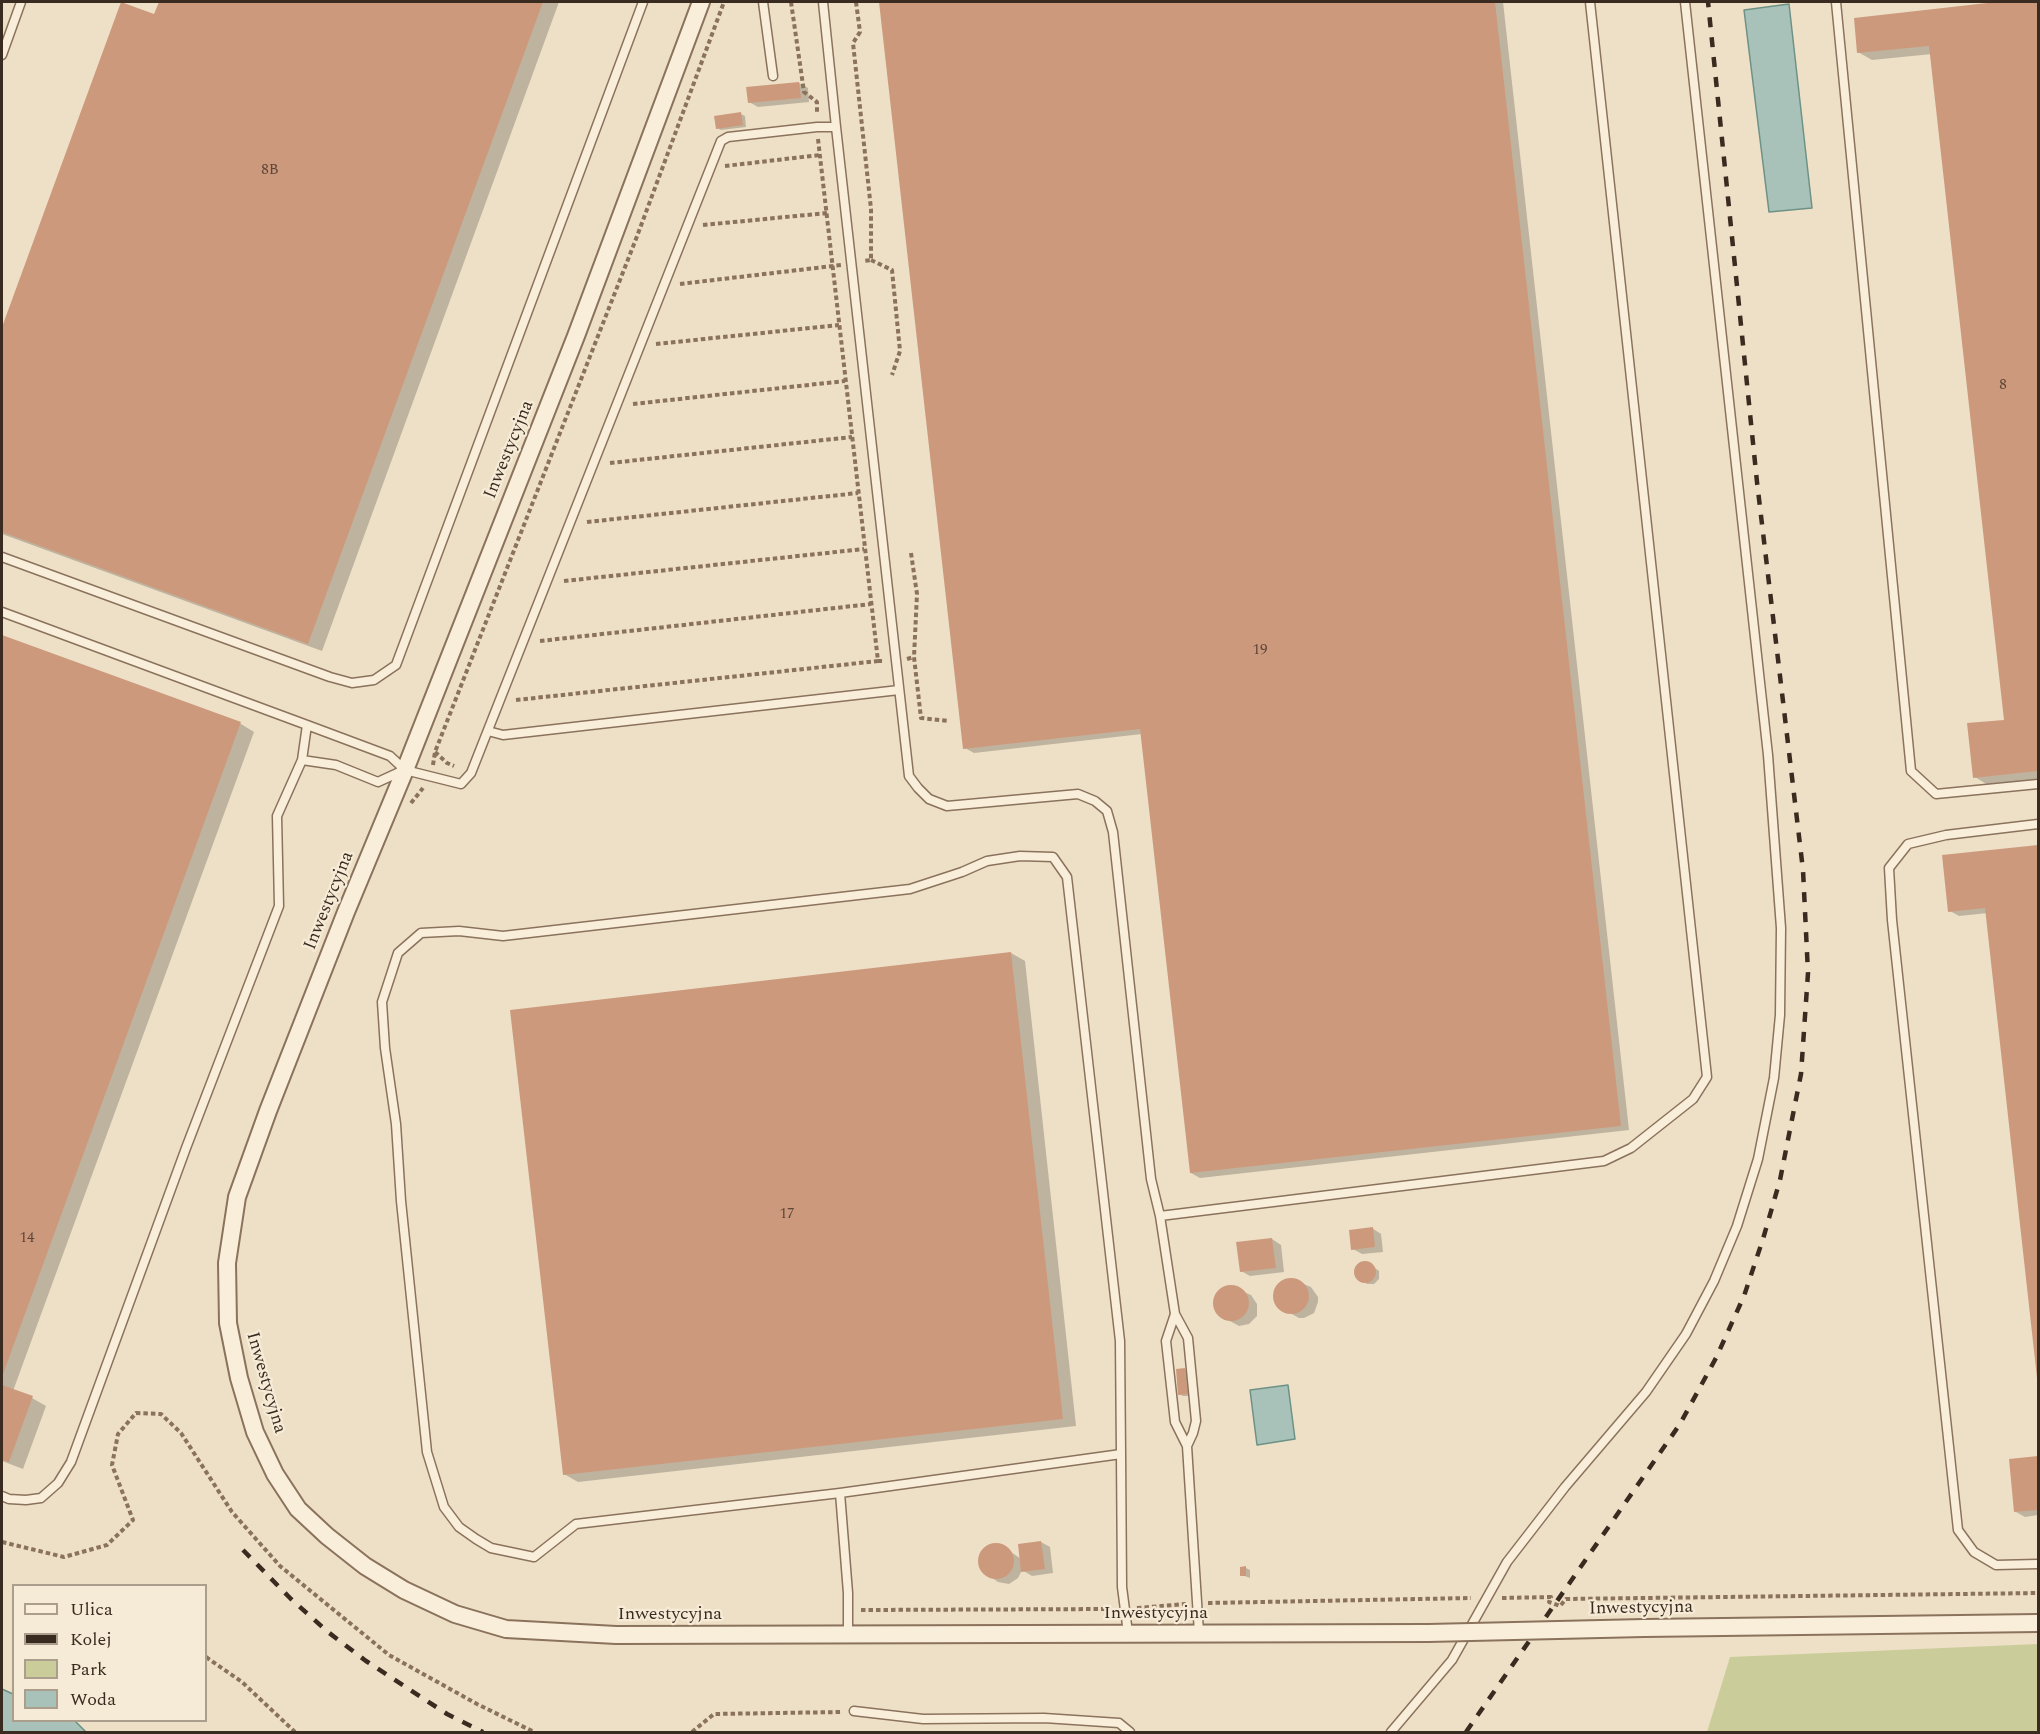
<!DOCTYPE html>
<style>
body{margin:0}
#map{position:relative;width:2040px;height:1734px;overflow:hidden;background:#eee0c6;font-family:Spectral,serif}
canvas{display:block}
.frame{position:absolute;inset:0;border:3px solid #3a2b20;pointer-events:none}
.legend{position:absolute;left:12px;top:1584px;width:195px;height:138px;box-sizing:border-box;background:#f6ebd6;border:2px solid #ab9e8d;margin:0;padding:8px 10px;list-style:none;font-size:18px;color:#3a2b20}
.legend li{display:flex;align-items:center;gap:12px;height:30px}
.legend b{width:30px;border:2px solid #ab9e8d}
</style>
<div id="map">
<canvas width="2040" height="1734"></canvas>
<div class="frame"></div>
<ul class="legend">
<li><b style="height:8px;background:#f9eeda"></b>Ulica</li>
<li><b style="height:8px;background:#3a2b20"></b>Kolej</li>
<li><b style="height:16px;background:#cacd9a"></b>Park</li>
<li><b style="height:16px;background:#a8c2b9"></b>Woda</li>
</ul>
</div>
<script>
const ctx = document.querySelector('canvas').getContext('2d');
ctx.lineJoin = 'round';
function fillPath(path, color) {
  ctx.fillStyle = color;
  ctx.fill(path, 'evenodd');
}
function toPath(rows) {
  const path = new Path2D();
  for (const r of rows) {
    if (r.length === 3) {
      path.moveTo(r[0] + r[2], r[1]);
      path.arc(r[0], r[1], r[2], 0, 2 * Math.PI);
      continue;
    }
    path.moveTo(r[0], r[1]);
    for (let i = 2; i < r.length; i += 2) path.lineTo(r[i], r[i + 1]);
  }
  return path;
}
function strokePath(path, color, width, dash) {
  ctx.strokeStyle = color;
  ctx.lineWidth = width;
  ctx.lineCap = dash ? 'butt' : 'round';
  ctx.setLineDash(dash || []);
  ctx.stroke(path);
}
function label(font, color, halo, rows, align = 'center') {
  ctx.font = font + ' Spectral,serif';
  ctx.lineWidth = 4.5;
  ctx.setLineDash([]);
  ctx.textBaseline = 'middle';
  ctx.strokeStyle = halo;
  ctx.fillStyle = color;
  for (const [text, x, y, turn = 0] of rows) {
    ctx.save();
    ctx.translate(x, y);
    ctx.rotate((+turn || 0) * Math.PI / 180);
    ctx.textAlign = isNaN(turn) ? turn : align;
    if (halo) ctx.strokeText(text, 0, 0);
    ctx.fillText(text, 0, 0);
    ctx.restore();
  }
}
fillPath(toPath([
 [2038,1644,2038,1732,1707,1732,1730,1657]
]), '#cacd9a');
const water = toPath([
 [1789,4,1812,208,1769,212,1744,10,1789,4],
 [1288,1385,1295,1439,1257,1445,1250,1390,1288,1385],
 [2,1689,13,1694,14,1720,75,1721,86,1732,2,1732,2,1689]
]);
fillPath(water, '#a8c2b9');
strokePath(water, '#6e9186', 1.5);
fillPath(toPath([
 [160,2,559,2,322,651,2,534,2,332,122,3,155,16],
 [880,2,1503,2,1629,1130,1200,1178,1191,1173,1142,734,974,753,965,748],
 [2009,2,2038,2,2038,779,1988,785,1975,777,2005,721,1932,54,1872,60,1858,52,1856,19],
 [799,83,808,88,809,102,758,107,749,102],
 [741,114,745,116,746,127,721,130,717,128],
 [2,636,241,724,254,732,13,1391,32,1398,46,1406,23,1469,2,1461],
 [2038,846,2038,1379,1988,913,1959,916,1950,911,1944,857],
 [1011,953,1025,961,1076,1426,578,1482,564,1474],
 [1372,1228,1381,1234,1383,1252,1362,1254,1353,1249],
 [1272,1239,1281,1245,1284,1272,1250,1276,1241,1271],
 [1368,1263,1379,1271,1379,1279,1374,1284,1367,1284,1356,1276,1356,1270,1361,1264],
 [1291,1279,1311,1287,1318,1297,1318,1302,1314,1313,1304,1318,1299,1318,1279,1307,1274,1297,1275,1292,1280,1283],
 [1230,1286,1251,1295,1257,1304,1257,1316,1249,1324,1239,1326,1219,1315,1214,1305,1216,1295,1225,1287],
 [1185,1370,1189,1372,1191,1396,1183,1396,1179,1394],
 [2038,1457,2038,1515,2025,1517,2016,1512,2010,1460],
 [1041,1542,1050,1547,1053,1573,1032,1576,1022,1570,1018,1578,1009,1584,998,1582,980,1569,979,1558,985,1548,989,1546,1001,1545,1021,1559],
 [1246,1568,1250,1570,1250,1578,1242,1575]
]), '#0003');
fillPath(toPath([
 [121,2,154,14,159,2,543,2,308,644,2,532,2,327],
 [879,2,1495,2,1621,1126,1190,1173,1140,729,963,749],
 [1996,2,2038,2,2038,771,1973,778,1967,723,2004,720,1929,46,1857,53,1854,18],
 [799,82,801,98,748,103,746,87],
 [741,112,743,125,716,129,714,116],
 [2,635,241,722,2,1377],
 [2038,845,2038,1378,2037,1378,1985,908,1948,912,1942,855],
 [1011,952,1063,1419,563,1475,510,1010],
 [1373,1227,1375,1247,1351,1250,1349,1230],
 [1272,1238,1276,1268,1240,1272,1236,1242],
 [1365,1272,11],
 [1291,1296,18],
 [1231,1303,18],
 [1185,1368,1188,1394,1178,1395,1176,1369],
 [2,1385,33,1396,9,1462,2,1460],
 [2038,1456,2038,1510,2014,1512,2009,1459],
 [1041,1541,1045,1569,1021,1572,1018,1544],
 [996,1561,18],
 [1246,1566,1246,1576,1240,1576,1240,1567]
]), '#cc997d');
const lane = toPath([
 [763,2,773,76],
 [823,2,836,127],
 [1836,2,1911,771,1936,794,2038,784],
 [2,55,21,2],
 [2,557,330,677,352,683,374,680,396,665,643,2],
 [2,612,307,725,302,760,277,816,279,906,186,1148,71,1462,58,1483,41,1498,26,1500,9,1499,2,1496],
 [307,725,390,756,405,770,461,784,471,773,721,141,728,137,817,127,836,127,909,776,918,788,929,799,947,806,1078,794,1095,801,1107,811,1113,832,1151,1179,1160,1216,1175,1314,1188,1338,1196,1421,1193,1433,1187,1446],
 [488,731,503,735,899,690],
 [302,760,336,765,378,782,404,770],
 [2038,824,1946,835,1908,844,1889,868,1892,920,1958,1530,1974,1552,1996,1565,2038,1564],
 [1160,1216,1604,1161,1631,1148,1693,1099,1707,1077,1590,2],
 [1175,1314,1166,1341,1175,1422,1187,1446,1199,1633],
 [1121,1454,840,1493,576,1524,534,1557,491,1548,476,1539,459,1527,444,1507,427,1452,401,1201,396,1124,385,1048,382,1002,398,953,421,933,459,931,503,936,910,889,962,872,987,861,1020,856,1053,857,1067,877,1120,1341,1121,1454,1122,1587,1128,1633],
 [840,1493,848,1593,848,1634],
 [854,1711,923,1719,1044,1718,1119,1723,1130,1732],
 [1391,1732,1452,1660,1507,1562,1565,1487,1646,1392,1686,1334,1714,1281,1737,1226,1758,1159,1774,1078,1780,1015,1781,928,1768,755,1685,2]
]);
const street = toPath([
 [701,2,576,336,405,770,346,912,268,1111,237,1197,227,1263,228,1323,239,1378,255,1432,275,1474,298,1509,327,1536,365,1566,404,1590,455,1614,506,1629,616,1635,1428,1633],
 [1644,1628,2038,1623]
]);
strokePath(lane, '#8a725c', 11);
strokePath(street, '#8a725c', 20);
strokePath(toPath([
 [791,2,804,92,817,102,817,113],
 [856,2,860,32,853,43,871,209,871,260,863,261],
 [818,139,878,661,884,661],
 [725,166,820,155],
 [703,225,827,213],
 [871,260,892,270,900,351,892,375],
 [680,284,841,265],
 [656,344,839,325],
 [633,404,845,381],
 [610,463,852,437],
 [587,522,858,493],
 [911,553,917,594,914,657],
 [564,581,864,549],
 [540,641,871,604],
 [907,659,914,657,921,718,949,721],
 [516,700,878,661],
 [435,752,447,763,454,766],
 [433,765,435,752,636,239,724,2],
 [411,803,423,788],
 [2,1542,64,1557,107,1545,133,1520,112,1465,118,1434,136,1413,161,1414,181,1433,232,1512,280,1566,389,1655,477,1704,534,1732],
 [1502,1598,1551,1597,1549,1602,1560,1606,1566,1599,2038,1593],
 [1208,1603,1471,1598],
 [1137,1608,1186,1604],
 [861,1610,1111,1609],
 [206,1657,242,1682,295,1732],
 [692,1732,714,1714,842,1712]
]), '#8a725c', 4, [4.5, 3]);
strokePath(lane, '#f9eeda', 8);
strokePath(street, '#f9eeda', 16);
strokePath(toPath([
 [243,1550,291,1599,328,1632,366,1661,447,1714,483,1732],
 [1466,1732,1680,1424,1716,1358,1744,1296,1763,1239,1780,1180,1801,1074,1808,973,1803,870,1757,482,1708,2]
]), '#3a2b20', 4.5, [10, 10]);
const streetBridge = toPath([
 [1428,1633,1644,1628]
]);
strokePath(streetBridge, '#8a725c', 20, []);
strokePath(streetBridge, '#f9eeda', 16);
label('15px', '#5e4637', null, [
 ["8B",270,171],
 ["8",2003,386],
 ["19",1260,651],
 ["17",787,1215],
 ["14",27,1239]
]);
label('18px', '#3a2b20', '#f6ebd6', [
 ["Inwestycyjna",510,450,-68],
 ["Inwestycyjna",330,901,-68],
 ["Inwestycyjna",265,1383,74],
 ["Inwestycyjna",1641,1609,-1],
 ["Inwestycyjna",1156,1614],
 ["Inwestycyjna",670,1615]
]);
</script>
